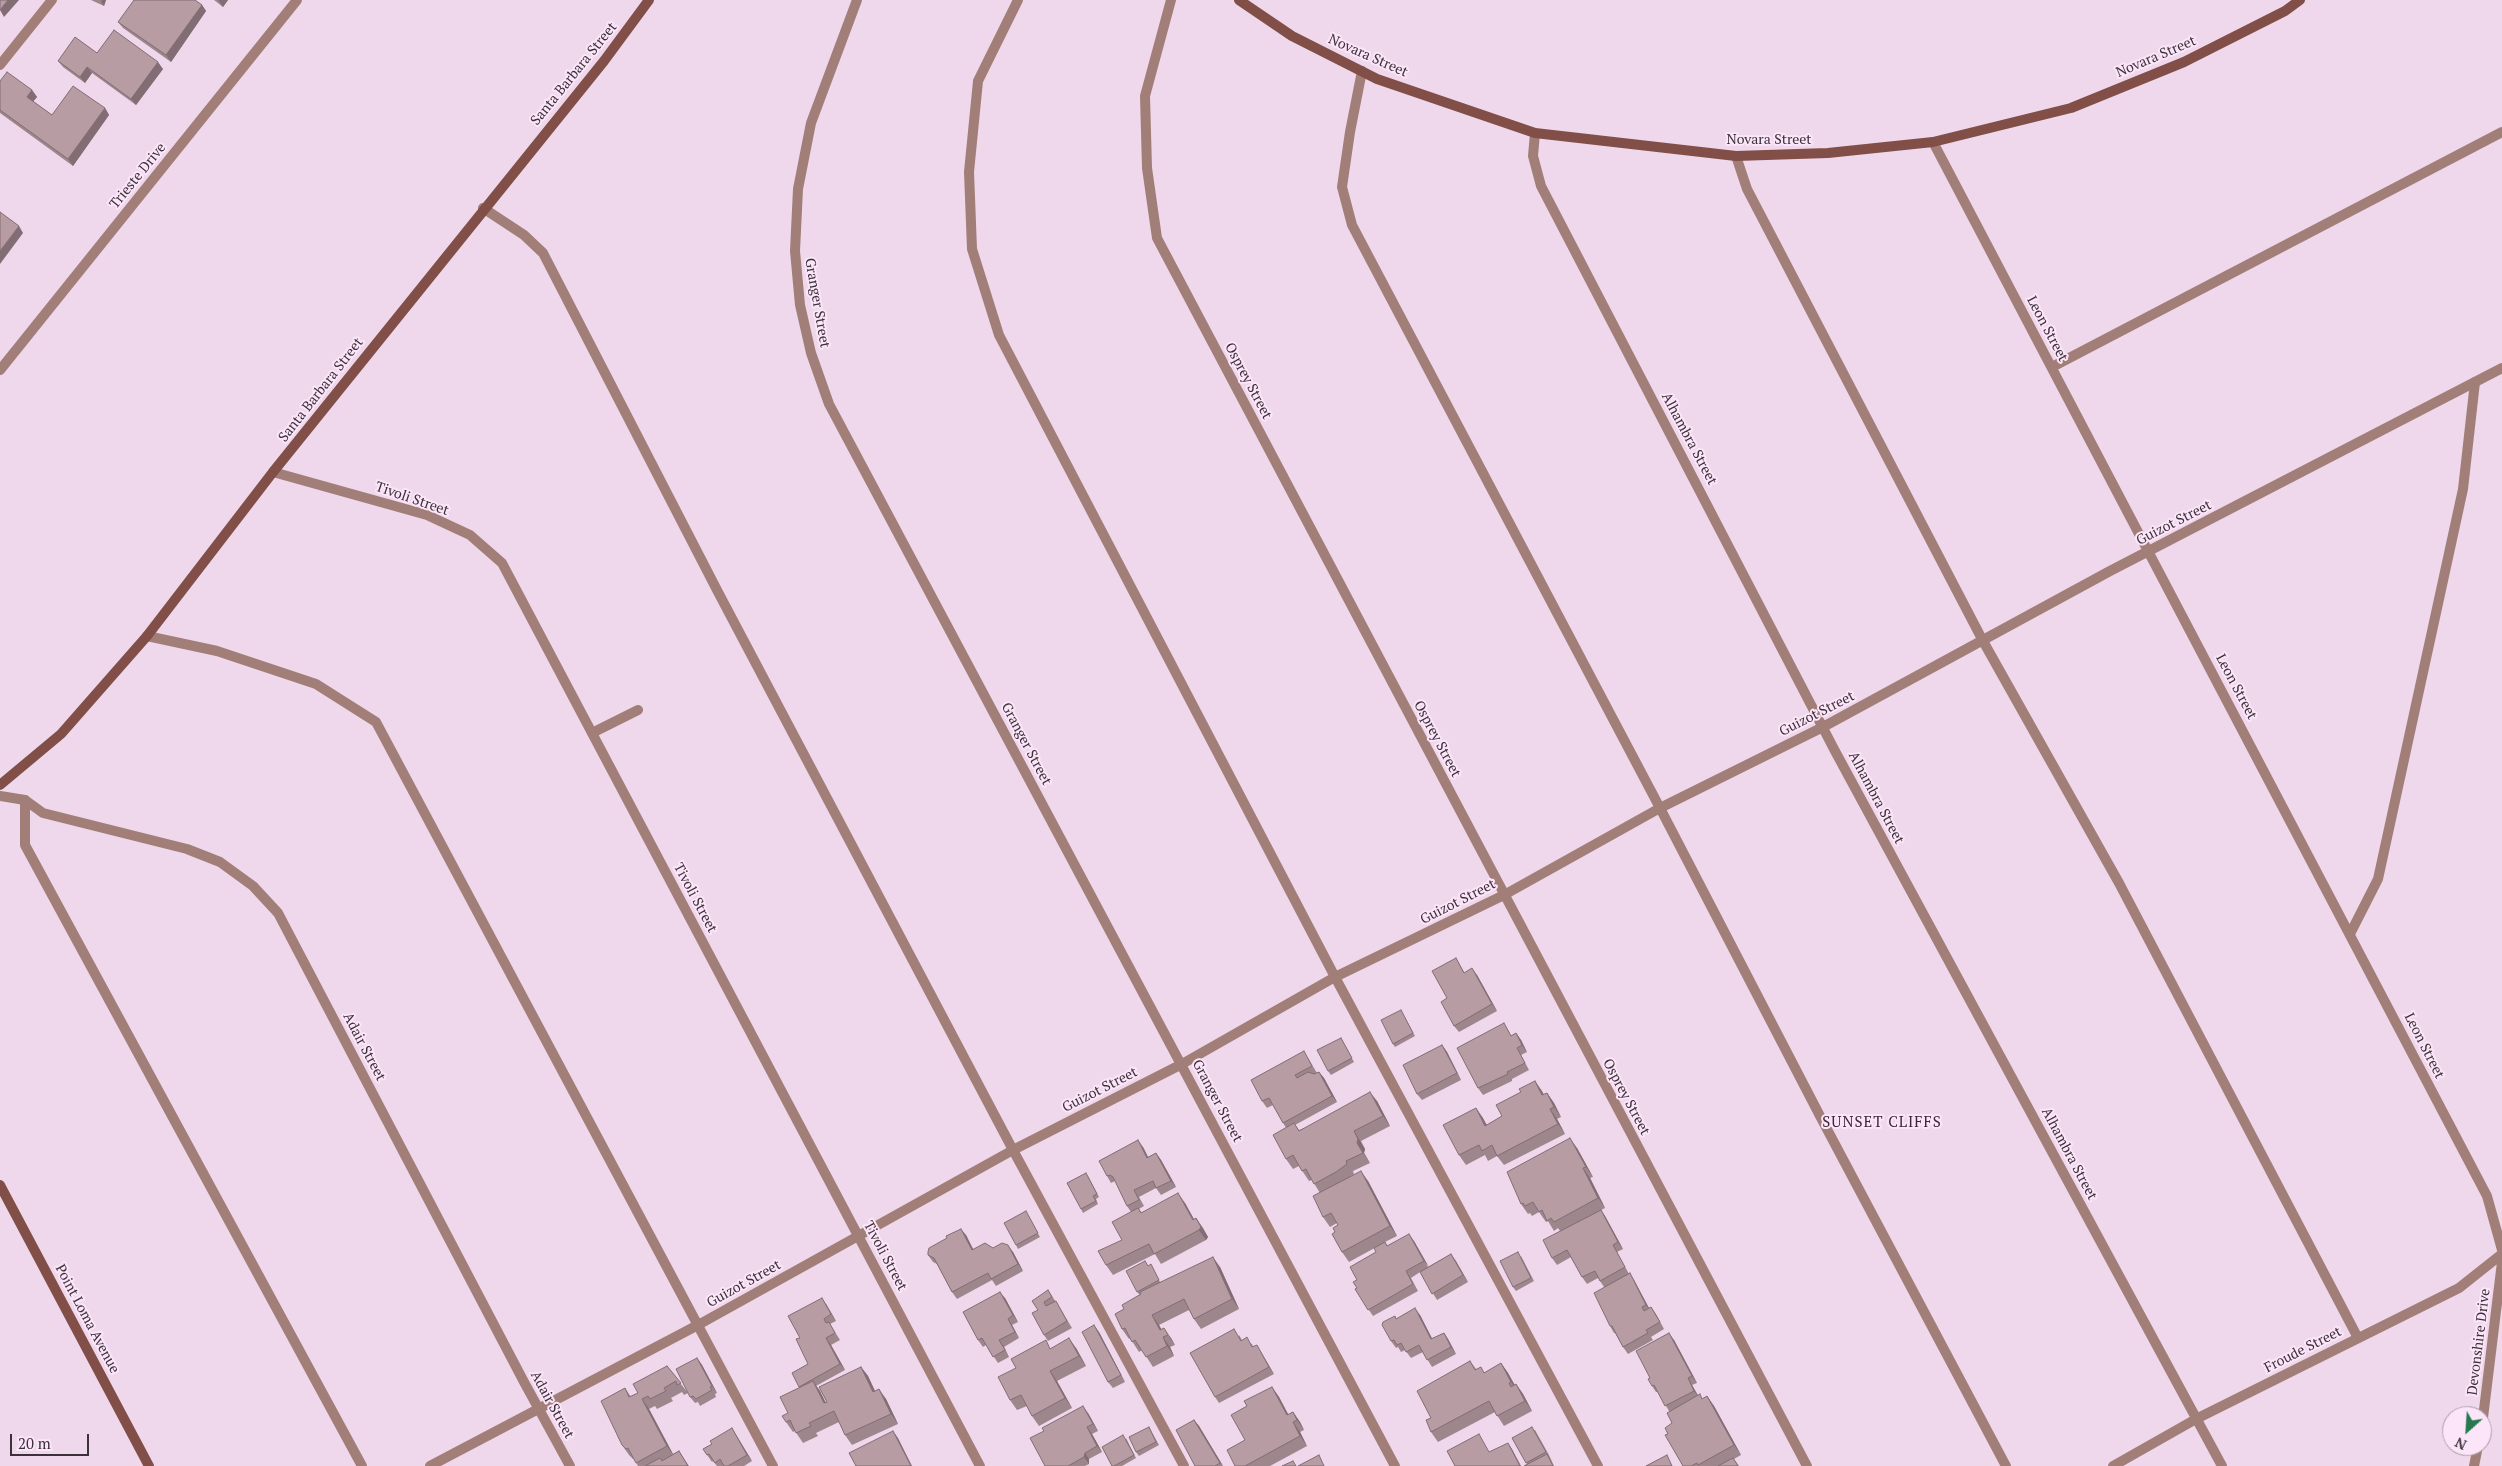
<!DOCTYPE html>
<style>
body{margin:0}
#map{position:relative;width:2502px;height:1466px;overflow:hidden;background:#efd8ec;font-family:"PT Serif",serif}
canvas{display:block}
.north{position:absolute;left:2442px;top:1406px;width:50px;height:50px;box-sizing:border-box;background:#fce5f9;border:1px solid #ae9dac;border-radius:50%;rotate:206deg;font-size:14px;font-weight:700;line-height:20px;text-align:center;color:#3a3139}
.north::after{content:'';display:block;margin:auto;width:18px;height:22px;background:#25794c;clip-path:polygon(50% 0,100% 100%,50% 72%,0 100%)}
.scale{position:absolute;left:10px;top:1434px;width:79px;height:22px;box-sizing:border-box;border:2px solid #3a3139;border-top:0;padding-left:6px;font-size:15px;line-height:18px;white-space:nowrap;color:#3a3139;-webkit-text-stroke:4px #fce5f9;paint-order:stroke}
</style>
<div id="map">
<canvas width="2502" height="1466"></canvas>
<div class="north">N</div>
<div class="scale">20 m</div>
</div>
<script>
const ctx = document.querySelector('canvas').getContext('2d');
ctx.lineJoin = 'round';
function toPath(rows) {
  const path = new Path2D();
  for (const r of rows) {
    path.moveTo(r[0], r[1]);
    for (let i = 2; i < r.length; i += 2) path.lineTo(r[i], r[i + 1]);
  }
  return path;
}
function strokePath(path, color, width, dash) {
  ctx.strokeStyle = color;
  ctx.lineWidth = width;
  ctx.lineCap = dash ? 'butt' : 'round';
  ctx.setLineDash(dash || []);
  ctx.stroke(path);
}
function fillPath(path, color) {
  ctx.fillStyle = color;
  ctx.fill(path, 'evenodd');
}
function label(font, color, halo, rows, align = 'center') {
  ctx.font = font + ' "PT Serif",serif';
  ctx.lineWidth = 4;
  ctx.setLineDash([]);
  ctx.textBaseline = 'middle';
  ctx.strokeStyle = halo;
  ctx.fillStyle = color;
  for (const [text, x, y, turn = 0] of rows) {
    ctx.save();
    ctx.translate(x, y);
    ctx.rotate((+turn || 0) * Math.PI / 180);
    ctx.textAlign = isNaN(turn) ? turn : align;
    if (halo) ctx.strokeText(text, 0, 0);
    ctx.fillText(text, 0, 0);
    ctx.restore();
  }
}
strokePath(toPath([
 [1018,0,978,81,969,172,972,249,999,335,1335,977,1598,1466],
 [0,65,52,0],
 [1362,71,1350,132,1342,187,1352,225,1660,808,1820,1116,2006,1466],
 [1736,156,1747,189,1983,641,2119,883,2358,1338],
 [483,208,524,235,543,253,718,592,1013,1150,1184,1466],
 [2052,367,2502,132],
 [147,636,217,651,316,684,376,722,773,1466],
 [25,800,25,845,362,1466],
 [2350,934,2378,879,2463,489,2475,382]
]), '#a27e78', 10);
strokePath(toPath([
 [857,0,811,123,798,189,795,251,800,305,811,353,829,404,1395,1466],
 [1171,0,1145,96,1147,168,1157,238,1807,1466],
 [1535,133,1533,156,1541,186,1835,751,2222,1466],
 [1933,142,2487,1196,2502,1250],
 [0,370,297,0],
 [273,472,427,515,470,535,502,563,980,1466],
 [592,733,638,710],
 [0,796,25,800,43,813,187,849,220,862,253,886,278,913,524,1382,570,1466],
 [2482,1426,2502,1262],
 [430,1466,698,1325,1013,1150,1182,1064,1335,977,1504,895,1660,808,1823,727,2110,571,2502,368],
 [2113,1466,2196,1419,2459,1288,2502,1254],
 [2474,1466,2478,1446]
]), '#a27e78', 10);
strokePath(toPath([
 [1239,0,1292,36,1377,79,1535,133,1736,156,1828,153,1933,142,2071,108,2184,62,2285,11,2300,0],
 [0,785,61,734,147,636,273,472,604,61,649,0],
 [0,1185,149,1466]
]), '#814f47', 10);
fillPath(toPath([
 [91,0,106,0,104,6],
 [214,0,228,0,223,7],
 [202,5,206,11,171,62,123,28,118,22],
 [97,53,163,69,136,105,92,73,85,83,63,67,58,61],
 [0,81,32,90,37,97,33,101,52,115,105,108,109,115,73,166,0,113],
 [1456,958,1464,972,1477,975,1497,1011,1459,1032,1454,1026,1447,998],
 [1401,1010,1415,1036,1395,1047,1393,1044],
 [1508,1030,1511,1036,1516,1033,1521,1040,1527,1052,1521,1055,1529,1070,1512,1079,1512,1081,1483,1095,1478,1088],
 [1341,1038,1354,1062,1331,1075,1328,1071],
 [1442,1045,1447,1052,1461,1080,1422,1100,1417,1094],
 [1308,1058,1317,1073,1319,1072,1324,1078,1337,1102,1295,1125,1299,1130,1377,1101,1390,1126,1361,1141,1365,1149,1364,1153,1370,1163,1353,1171,1354,1174,1350,1177,1368,1181,1397,1236,1385,1242,1387,1246,1414,1241,1428,1267,1451,1254,1468,1282,1437,1300,1420,1272,1411,1278,1418,1291,1373,1316,1355,1289,1357,1288,1357,1280,1382,1244,1349,1262,1342,1252,1335,1232,1338,1225,1337,1223,1330,1227,1323,1217,1320,1193,1312,1180,1309,1181,1299,1166,1293,1169,1286,1159,1286,1128,1273,1105,1267,1108,1262,1101],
 [1535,1081,1544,1095,1547,1093,1554,1103,1561,1117,1557,1119,1565,1134,1504,1165,1497,1156,1488,1161,1485,1155,1466,1165,1459,1155,1476,1108,1487,1125,1502,1116,1521,1092],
 [1143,1147,1148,1157,1156,1153,1161,1160,1176,1187,1161,1195,1156,1188,1139,1197,1144,1206,1139,1209,1142,1213,1185,1203,1194,1219,1196,1218,1208,1237,1206,1240,1161,1264,1155,1254,1113,1275,1106,1265,1122,1240,1131,1212,1127,1206,1116,1182,1115,1181,1111,1183,1107,1176],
 [1577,1148,1593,1177,1590,1178,1605,1208,1601,1210,1605,1216,1623,1249,1617,1252,1629,1274,1634,1280,1649,1308,1651,1307,1656,1314,1664,1329,1651,1337,1653,1340,1628,1354,1623,1347,1615,1333,1614,1333,1610,1326,1604,1287,1598,1278,1587,1284,1582,1277,1571,1257,1557,1265,1552,1258,1560,1231,1558,1228,1554,1231,1548,1221,1546,1222,1539,1212,1532,1216,1530,1213,1528,1214,1521,1204],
 [1088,1176,1099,1197,1096,1199,1098,1204,1083,1213,1081,1209],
 [1028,1215,1040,1237,1018,1249,1016,1245],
 [966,1235,973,1249,993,1248,1013,1252,1023,1271,996,1286,992,1280,957,1299,952,1292,937,1264,933,1262,928,1255],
 [1521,1256,1534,1281,1516,1291,1513,1287],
 [1148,1266,1153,1268,1160,1282,1220,1267,1239,1309,1201,1329,1194,1319,1189,1310,1159,1325,1161,1329,1171,1338,1175,1345,1170,1347,1174,1356,1153,1367,1142,1350,1139,1352,1130,1338,1129,1339,1122,1329,1124,1309,1140,1295,1137,1292],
 [1048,1290,1060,1308,1072,1328,1048,1341,1044,1335,1038,1310],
 [1005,1298,1018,1322,1012,1325,1019,1338,1004,1347,1009,1357,998,1363,986,1345,983,1347,978,1340],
 [826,1304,836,1321,830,1324,840,1340,831,1345,845,1370,816,1386,820,1391,825,1403,861,1367,868,1376,875,1391,886,1399,898,1424,852,1445,845,1435,839,1422,816,1433,818,1436,803,1443,795,1431,793,1432,786,1422,788,1413,800,1387,792,1373,808,1364],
 [1420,1315,1432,1339,1444,1333,1448,1339,1456,1354,1432,1367,1423,1352,1411,1358,1405,1350,1401,1352,1398,1347,1396,1348,1391,1341,1395,1316,1396,1319],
 [1099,1332,1125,1382,1113,1388,1108,1382],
 [1239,1335,1242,1340,1252,1344,1253,1347,1261,1352,1274,1374,1219,1403,1215,1397],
 [1674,1340,1697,1383,1692,1385,1698,1395,1703,1399,1707,1396,1714,1406,1741,1455,1734,1459,1739,1466,1683,1466,1668,1434,1672,1423,1669,1411,1658,1392,1656,1392,1652,1386,1650,1378],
 [1051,1348,1076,1348,1086,1366,1057,1381,1072,1408,1039,1426,1032,1416,1027,1406,1017,1410,1010,1400],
 [697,1358,702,1365,717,1393,715,1394,716,1397,700,1406,698,1402,695,1403,690,1397],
 [1470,1361,1476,1369,1486,1373,1501,1363,1508,1373,1515,1385,1516,1384,1523,1394,1532,1411,1504,1426,1495,1412,1438,1442,1431,1432,1431,1418],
 [667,1366,688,1393,684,1395,682,1392,671,1398,673,1401,657,1409,655,1406,649,1409,673,1454,679,1451,689,1466,638,1466,634,1459,633,1459,629,1455,622,1445,625,1388,631,1397,638,1393],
 [1272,1387,1279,1397,1288,1415,1293,1412,1300,1422,1304,1430,1300,1432,1307,1446,1270,1466,1235,1466,1245,1440,1247,1406],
 [1088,1413,1098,1431,1092,1434,1102,1452,1089,1459,1089,1464,1085,1466,1045,1466],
 [1194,1420,1199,1426,1223,1466,1195,1466],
 [1149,1427,1159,1445,1139,1456,1136,1452],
 [732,1428,752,1461,744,1466,717,1466,713,1461,712,1462,703,1449,712,1444],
 [1535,1430,1549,1455,1554,1466,1524,1466,1527,1464,1512,1438],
 [1126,1438,1136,1458,1122,1466,1112,1466]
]), '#9e868d');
fillPath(toPath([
 [8,0,19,0,4,17,0,10],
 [102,0,106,0,104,6,101,2],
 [218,0,228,0,223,7],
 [202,5,206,11,171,62,166,55],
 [158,62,163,69,136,105,131,99],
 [87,67,92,73,85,83,80,77],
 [32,90,37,97,32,103,27,97],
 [105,108,109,115,73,166,68,159],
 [19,226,23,233,0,264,0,251],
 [1472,968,1477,975,1497,1011,1492,1004],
 [1516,1033,1521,1040,1527,1052,1522,1045],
 [1442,1045,1447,1052,1461,1080,1457,1073],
 [1319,1072,1324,1078,1337,1102,1332,1096],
 [1535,1081,1542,1091,1549,1105,1542,1095],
 [1370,1092,1377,1101,1390,1126,1383,1116],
 [1547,1093,1554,1103,1561,1117,1554,1107],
 [1476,1108,1483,1118,1492,1136,1485,1126],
 [1550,1109,1557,1119,1565,1134,1558,1124],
 [1354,1131,1365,1149,1364,1153,1370,1163,1363,1153,1357,1143],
 [1570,1138,1577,1148,1593,1177,1586,1167],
 [1138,1140,1143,1147,1152,1165,1147,1158],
 [1156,1153,1161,1160,1176,1187,1171,1181],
 [1583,1168,1590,1178,1605,1208,1598,1198],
 [1361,1171,1368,1181,1397,1236,1390,1226],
 [1178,1193,1185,1203,1199,1229,1196,1218,1203,1228,1208,1237,1206,1240,1199,1230],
 [1601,1210,1605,1216,1623,1249,1618,1242],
 [961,1229,966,1235,977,1257,972,1250],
 [1409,1234,1414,1241,1429,1267,1424,1261],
 [1008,1245,1013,1252,1023,1271,1018,1264],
 [1451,1254,1456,1261,1468,1282,1463,1275],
 [1213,1257,1220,1267,1239,1309,1232,1299],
 [1630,1273,1634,1280,1651,1312,1646,1305],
 [1000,1292,1005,1298,1018,1322,1013,1315],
 [822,1298,826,1304,836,1321,831,1314],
 [1415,1308,1420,1315,1436,1346,1431,1339],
 [1152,1315,1159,1325,1165,1336,1160,1330],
 [1008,1319,1012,1325,1019,1338,1015,1332],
 [1094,1325,1099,1332,1125,1382,1121,1375],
 [1164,1328,1171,1338,1175,1345,1168,1335],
 [1444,1333,1448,1339,1456,1354,1451,1347],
 [1669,1333,1674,1340,1697,1383,1692,1376],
 [1163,1337,1170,1347,1174,1356,1167,1346],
 [826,1338,831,1345,845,1370,840,1364],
 [1069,1338,1076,1348,1086,1366,1079,1356],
 [999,1340,1004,1347,1009,1357,1005,1350],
 [1257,1345,1261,1352,1274,1374,1269,1367],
 [697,1358,702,1365,717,1393,712,1386],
 [1501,1363,1508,1373,1518,1392,1511,1382],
 [861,1367,868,1376,880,1402,873,1392],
 [1050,1371,1057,1381,1072,1408,1065,1398],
 [1688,1378,1692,1385,1699,1398,1694,1391],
 [813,1381,820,1391,831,1413,824,1403],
 [1516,1384,1523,1394,1532,1411,1525,1401],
 [1272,1387,1279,1397,1294,1425,1287,1415],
 [879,1389,886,1399,898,1424,891,1414],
 [1707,1396,1714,1406,1741,1455,1734,1445],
 [642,1399,649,1409,674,1456,667,1446],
 [1083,1406,1088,1413,1098,1431,1093,1424],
 [1293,1412,1300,1422,1304,1430,1297,1420],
 [1194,1420,1199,1426,1223,1466,1220,1463],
 [1293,1422,1300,1432,1307,1446,1300,1436],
 [1087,1427,1092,1434,1102,1452,1097,1446],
 [732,1428,736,1435,752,1461,747,1455],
 [893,1431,898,1438,912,1466,911,1466],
 [1508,1443,1512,1449,1521,1466,1520,1466],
 [1085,1453,1089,1459,1089,1464,1084,1457]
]), '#816d73');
const building = toPath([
 [0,0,8,0,0,10,0,0],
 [134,0,195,0,202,5,166,55,118,22,134,0],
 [114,30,158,62,131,99,87,67,80,77,58,61,75,37,97,53,114,30],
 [7,72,32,90,27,97,52,115,73,86,105,108,68,159,0,110,0,81,7,72],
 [0,212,19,226,0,251,0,212],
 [1456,958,1464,973,1472,968,1492,1004,1454,1026,1441,1002,1447,998,1432,971,1456,958],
 [1401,1010,1413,1033,1393,1044,1381,1020,1401,1010],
 [1504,1023,1511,1036,1516,1033,1522,1045,1517,1048,1525,1063,1507,1072,1508,1074,1478,1088,1457,1048,1504,1023],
 [1341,1038,1352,1058,1328,1071,1317,1050,1341,1038],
 [1442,1045,1457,1073,1417,1094,1403,1065,1442,1045],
 [1304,1051,1312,1066,1295,1075,1297,1078,1308,1072,1314,1074,1319,1072,1332,1096,1283,1123,1269,1098,1262,1101,1251,1080,1304,1051],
 [1535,1081,1542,1095,1547,1093,1554,1107,1550,1109,1558,1124,1497,1156,1492,1145,1482,1151,1479,1145,1459,1155,1443,1125,1476,1108,1485,1126,1502,1116,1496,1105,1521,1092,1519,1089,1535,1081],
 [1370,1092,1383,1116,1354,1131,1358,1139,1357,1143,1363,1153,1346,1161,1347,1164,1336,1172,1314,1184,1306,1169,1302,1171,1293,1155,1286,1159,1273,1135,1294,1123,1299,1131,1370,1092],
 [1570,1138,1586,1167,1583,1168,1598,1198,1554,1222,1551,1218,1547,1221,1542,1210,1539,1212,1533,1202,1525,1206,1523,1203,1521,1204,1507,1172,1570,1138],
 [1138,1140,1147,1158,1156,1153,1171,1181,1156,1188,1153,1181,1134,1190,1139,1200,1127,1206,1113,1177,1110,1175,1107,1176,1099,1161,1138,1140],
 [1361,1171,1390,1226,1342,1252,1332,1234,1335,1232,1333,1228,1338,1225,1331,1213,1323,1217,1313,1196,1361,1171],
 [1086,1173,1097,1194,1093,1196,1096,1201,1081,1209,1067,1183,1086,1173],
 [1178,1193,1193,1220,1196,1218,1201,1227,1199,1230,1154,1254,1149,1244,1106,1265,1098,1251,1122,1240,1112,1222,1138,1208,1141,1213,1178,1193],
 [1601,1210,1618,1242,1613,1245,1625,1267,1600,1281,1595,1271,1582,1277,1567,1250,1552,1258,1543,1240,1601,1210],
 [1026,1211,1038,1233,1016,1245,1004,1223,1026,1211],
 [961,1229,972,1250,985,1243,993,1248,1002,1243,1008,1245,1018,1264,991,1279,988,1273,952,1292,934,1258,928,1255,928,1252,929,1248,947,1238,946,1236,961,1229],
 [1409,1234,1424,1261,1406,1271,1413,1284,1368,1310,1355,1289,1357,1288,1353,1282,1357,1280,1350,1267,1376,1252,1374,1248,1385,1242,1387,1246,1409,1234],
 [1518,1252,1531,1278,1513,1287,1500,1261,1518,1252],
 [1451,1254,1463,1275,1432,1294,1420,1272,1451,1254],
 [1213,1257,1232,1299,1194,1319,1184,1299,1152,1315,1160,1330,1164,1328,1168,1335,1163,1337,1167,1346,1146,1357,1135,1340,1132,1342,1125,1328,1122,1329,1115,1314,1124,1309,1122,1305,1141,1294,1140,1292,1213,1257],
 [1145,1261,1148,1266,1151,1264,1159,1280,1137,1292,1126,1271,1145,1261],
 [1630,1273,1646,1305,1642,1307,1644,1311,1651,1307,1660,1322,1646,1330,1648,1333,1623,1347,1612,1326,1610,1326,1594,1293,1630,1273],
 [1048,1290,1052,1297,1044,1302,1046,1306,1056,1301,1067,1321,1044,1335,1032,1313,1038,1310,1032,1301,1048,1290],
 [1000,1292,1013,1315,1008,1319,1015,1332,999,1340,1005,1350,993,1357,982,1338,978,1340,963,1312,1000,1292],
 [822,1298,831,1314,824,1319,826,1323,829,1322,835,1333,826,1338,840,1364,799,1387,792,1373,808,1364,796,1339,800,1338,788,1316,822,1298],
 [1415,1308,1431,1339,1444,1333,1451,1347,1427,1360,1419,1345,1406,1352,1401,1343,1397,1345,1394,1340,1391,1341,1382,1325,1383,1322,1395,1316,1396,1319,1415,1308],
 [1094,1325,1121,1375,1108,1382,1082,1332,1094,1325],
 [1234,1329,1241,1341,1247,1337,1252,1347,1257,1345,1269,1367,1215,1397,1190,1353,1234,1329],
 [1669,1333,1692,1376,1688,1378,1694,1391,1665,1406,1654,1385,1652,1386,1648,1379,1650,1378,1636,1351,1669,1333],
 [1069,1338,1079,1356,1050,1371,1065,1398,1032,1416,1021,1395,1010,1400,998,1377,1016,1368,1011,1359,1046,1340,1050,1349,1069,1338],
 [697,1358,712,1386,710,1387,712,1390,696,1399,693,1396,690,1397,676,1369,697,1358],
 [1470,1361,1475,1370,1481,1367,1484,1373,1501,1363,1511,1382,1509,1383,1511,1387,1516,1384,1525,1401,1497,1416,1489,1401,1431,1432,1426,1420,1431,1418,1417,1391,1470,1361],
 [667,1366,681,1383,677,1385,676,1381,664,1388,666,1391,650,1399,648,1396,642,1399,667,1446,636,1463,628,1448,626,1449,622,1445,601,1401,625,1388,629,1397,638,1393,633,1384,667,1366],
 [861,1367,873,1392,879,1389,891,1414,845,1435,834,1411,809,1423,811,1426,796,1433,790,1420,786,1422,782,1416,788,1413,780,1397,813,1381,824,1403,827,1402,819,1387,861,1367],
 [1272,1387,1287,1415,1293,1412,1297,1420,1293,1422,1300,1436,1245,1466,1235,1466,1227,1450,1245,1440,1231,1415,1247,1406,1244,1401,1272,1387],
 [1700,1394,1702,1399,1707,1396,1734,1445,1698,1465,1697,1463,1691,1466,1683,1466,1665,1435,1668,1434,1665,1428,1672,1423,1667,1413,1700,1394],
 [1083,1406,1093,1424,1087,1427,1097,1446,1085,1453,1084,1457,1068,1466,1045,1466,1030,1438,1044,1431,1042,1428,1083,1406],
 [1194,1420,1220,1463,1215,1466,1195,1466,1176,1430,1194,1420],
 [1149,1427,1156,1442,1136,1452,1129,1437,1149,1427],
 [1532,1427,1546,1452,1526,1463,1512,1438,1532,1427],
 [732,1428,747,1455,728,1466,724,1466,720,1459,715,1463,709,1454,707,1455,703,1449,712,1444,710,1441,732,1428],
 [893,1431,911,1466,856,1466,849,1453,893,1431],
 [1479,1434,1489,1452,1508,1443,1520,1466,1455,1466,1447,1451,1479,1434],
 [1123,1435,1134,1455,1114,1466,1112,1466,1102,1447,1123,1435],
 [679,1451,688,1466,645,1466,660,1458,662,1461,679,1451],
 [1547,1454,1553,1466,1524,1466,1547,1454],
 [1319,1455,1324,1466,1298,1466,1319,1455],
 [1667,1455,1672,1466,1646,1466,1667,1455],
 [1733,1458,1738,1466,1718,1466,1733,1458],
 [1293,1461,1296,1466,1282,1466,1293,1461]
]);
fillPath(building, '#b89ca4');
strokePath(building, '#816d73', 1);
label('14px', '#3a3139', '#fce5f9', [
 ["Novara Street",1368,56,24],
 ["Novara Street",2156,57,-23],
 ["Santa Barbara Street",574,74,-51],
 ["Novara Street",1769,140],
 ["Trieste Drive",138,176,-51],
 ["Granger Street",817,303,80],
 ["Leon Street",2047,329,62],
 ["Osprey Street",1248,381,62],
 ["Santa Barbara Street",321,390,-52],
 ["Alhambra Street",1689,439,62],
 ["Tivoli Street",412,499,19],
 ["Guizot Street",2174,523,-27],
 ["Leon Street",2236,687,62],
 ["Guizot Street",1817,714,-27],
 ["Osprey Street",1437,739,62],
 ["Granger Street",1026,744,62],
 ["Alhambra Street",1876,798,62],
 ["Tivoli Street",695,898,62],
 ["Guizot Street",1458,902,-27],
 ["Leon Street",2424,1046,63],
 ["Adair Street",364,1047,62],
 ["Guizot Street",1100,1090,-27],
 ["Osprey Street",1626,1097,62],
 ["Granger Street",1217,1101,62],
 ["Alhambra Street",2069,1154,62],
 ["Tivoli Street",885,1256,62],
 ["Guizot Street",744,1284,-29],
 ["Point Loma Avenue",87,1319,62],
 ["Devonshire Drive",2479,1342,-83],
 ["Froude Street",2303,1350,-27],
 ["Adair Street",552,1405,61]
]);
ctx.letterSpacing = '1px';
label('15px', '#392938', '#fce5f9', [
 ["SUNSET CLIFFS",1882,1123]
]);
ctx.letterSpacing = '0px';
</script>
